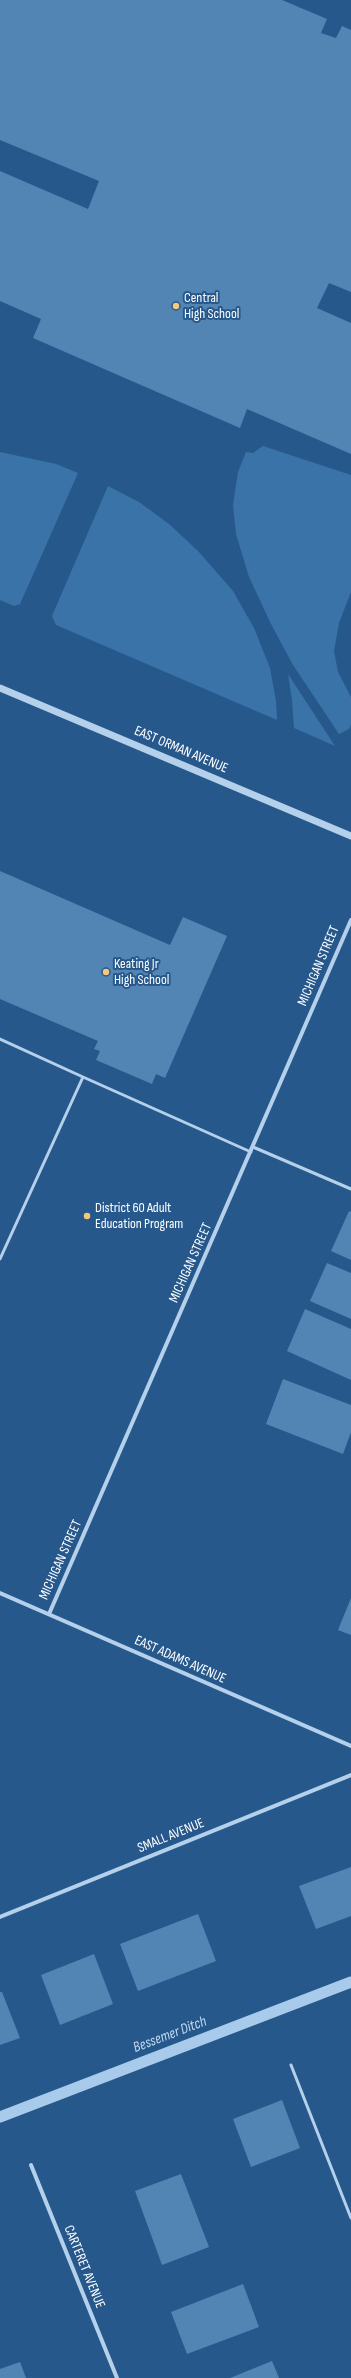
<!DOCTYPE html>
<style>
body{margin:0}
canvas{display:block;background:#26588c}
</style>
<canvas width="351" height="2378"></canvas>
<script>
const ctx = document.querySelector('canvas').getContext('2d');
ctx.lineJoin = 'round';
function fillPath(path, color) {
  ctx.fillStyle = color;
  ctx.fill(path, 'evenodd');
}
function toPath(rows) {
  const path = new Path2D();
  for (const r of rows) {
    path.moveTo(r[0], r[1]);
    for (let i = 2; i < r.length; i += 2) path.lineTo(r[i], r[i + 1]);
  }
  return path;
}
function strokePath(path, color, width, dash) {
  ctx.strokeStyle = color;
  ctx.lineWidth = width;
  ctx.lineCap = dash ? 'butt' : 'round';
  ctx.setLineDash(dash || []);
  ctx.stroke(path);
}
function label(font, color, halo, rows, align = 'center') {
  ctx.font = font + ' "Sofia Sans Condensed",sans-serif';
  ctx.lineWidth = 4;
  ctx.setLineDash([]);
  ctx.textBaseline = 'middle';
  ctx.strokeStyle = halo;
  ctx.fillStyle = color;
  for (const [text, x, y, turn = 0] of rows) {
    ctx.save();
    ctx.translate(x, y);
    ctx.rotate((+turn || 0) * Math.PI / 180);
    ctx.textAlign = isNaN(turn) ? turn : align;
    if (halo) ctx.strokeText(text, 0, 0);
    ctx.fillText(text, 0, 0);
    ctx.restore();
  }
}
fillPath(toPath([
 [263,446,351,475,351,592,339,623,334,651,338,672,351,697,351,724,349,729,339,734,293,665,272,626,249,577,236,534,233,505,238,472,246,452,253,453],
 [0,452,56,464,78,473,20,604,14,606,0,600],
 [108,486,139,502,169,524,198,551,233,591,254,628,270,668,276,701,277,720,56,625,52,616],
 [288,674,335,746,294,728,292,700]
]), '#3a73a8');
strokePath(toPath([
 [0,2117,351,1982]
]), '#a9cbeb', 11);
fillPath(toPath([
 [0,0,282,0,327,19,321,33,336,38,342,26,351,30,351,292,329,283,317,308,351,323,351,454,247,409,240,428,134,382,33,338,41,319,0,301,0,171,88,209,99,181,0,140],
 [0,871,170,945,183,917,227,936,165,1078,156,1074,152,1084,96,1060,100,1051,94,1049,98,1041,0,999],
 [349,1211,351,1212,351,1260,331,1251],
 [327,1263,351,1273,351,1319,310,1301],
 [305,1309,351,1329,351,1380,287,1351],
 [283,1379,351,1405,351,1432,343,1454,266,1424],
 [351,1598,351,1635,338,1630],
 [351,1867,351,1916,316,1929,299,1886],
 [198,1914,216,1961,138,1991,120,1944],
 [94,1954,113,2004,60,2025,41,1975],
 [0,1992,2,1992,20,2038,0,2045],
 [282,2100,300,2148,251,2167,233,2119],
 [181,2174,209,2247,162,2265,135,2191],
 [243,2284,259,2327,187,2354,171,2312],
 [272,2361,279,2378,230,2378],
 [20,2362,26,2378,0,2378,0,2369]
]), '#5284b4');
strokePath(toPath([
 [0,1039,83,1077],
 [253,1147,351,1189],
 [0,1259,83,1077,251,1152],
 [291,2065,351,2218]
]), '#b4d0ea', 3);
strokePath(toPath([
 [0,1593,351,1746],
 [49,1614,351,920],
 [0,1917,351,1775],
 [31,2165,117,2378]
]), '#b4d0ea', 4);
strokePath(toPath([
 [0,688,351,836]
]), '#b4d0ea', 7);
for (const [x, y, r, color] of [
 [176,306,4,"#f4c979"],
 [106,972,4,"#f4c979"],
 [87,1216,4,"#f4c979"]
]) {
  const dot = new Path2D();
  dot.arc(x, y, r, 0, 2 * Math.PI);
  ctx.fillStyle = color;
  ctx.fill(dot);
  strokePath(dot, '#26588c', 1.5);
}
label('14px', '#fff', '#26588c', [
 ["Central",184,298],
 ["High School",184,314],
 ["Keating Jr",114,964],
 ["High School",114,980],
 ["District 60 Adult",95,1208],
 ["Education Program",95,1224]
], 'left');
label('14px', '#fff', '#26588c', [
 ["EAST ORMAN AVENUE",181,750,23],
 ["MICHIGAN STREET",319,966,-67],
 ["MICHIGAN STREET",191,1263,-66],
 ["MICHIGAN STREET",61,1560,-66],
 ["EAST ADAMS AVENUE",180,1660,24],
 ["SMALL AVENUE",171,1836,-22],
 ["CARTERET AVENUE",84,2267,68]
]);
label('italic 15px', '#c0d9f1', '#26588c', [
 ["Bessemer Ditch",170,2035,-21]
]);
</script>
